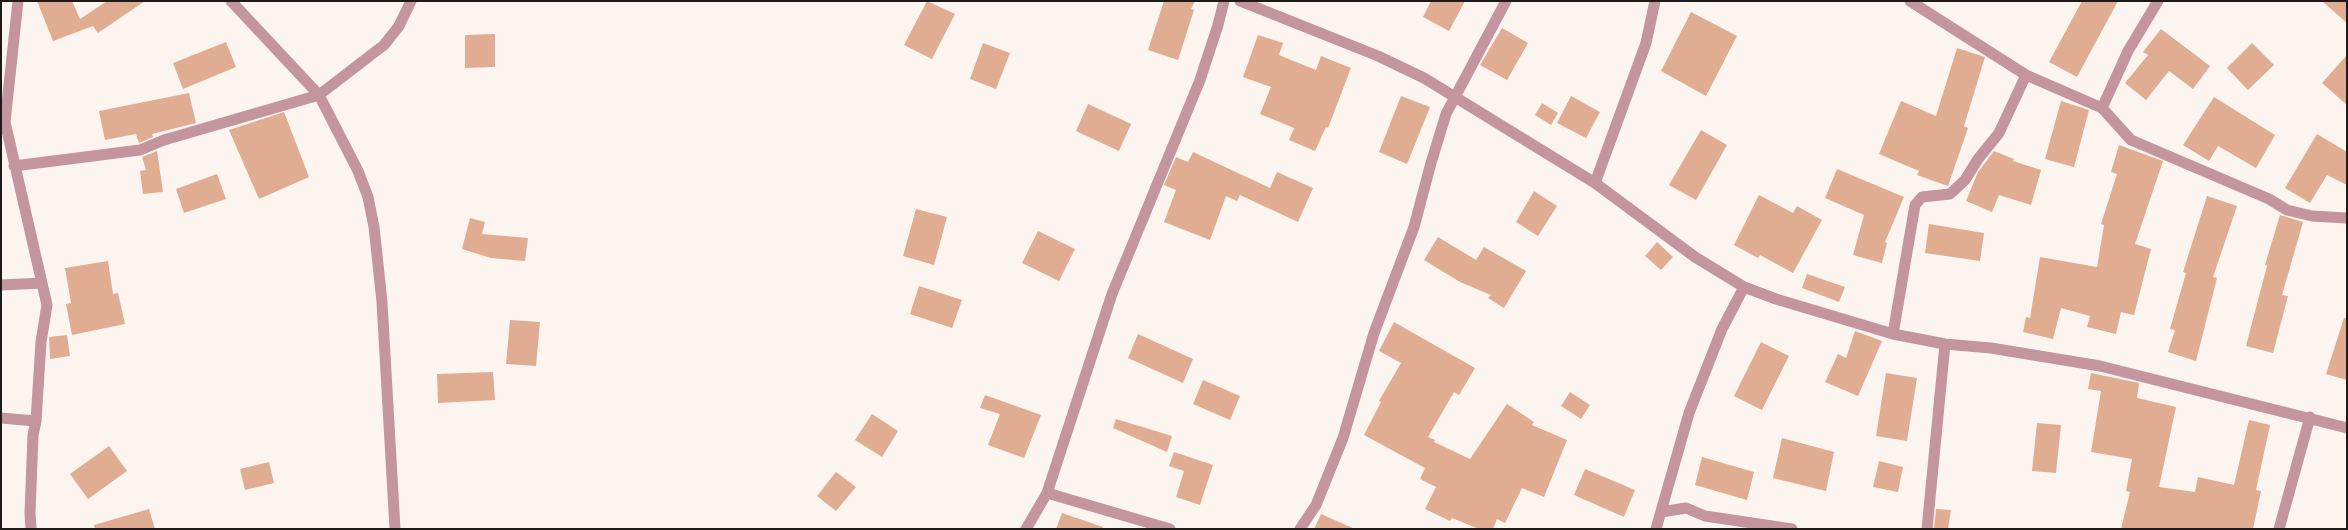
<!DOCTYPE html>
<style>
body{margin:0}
#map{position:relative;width:2348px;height:530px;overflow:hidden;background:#fbf4ef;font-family:"Roboto Condensed",sans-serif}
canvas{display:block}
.frame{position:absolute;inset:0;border:2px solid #1d1a19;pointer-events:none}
</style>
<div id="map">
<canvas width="2348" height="530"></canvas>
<div class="frame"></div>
</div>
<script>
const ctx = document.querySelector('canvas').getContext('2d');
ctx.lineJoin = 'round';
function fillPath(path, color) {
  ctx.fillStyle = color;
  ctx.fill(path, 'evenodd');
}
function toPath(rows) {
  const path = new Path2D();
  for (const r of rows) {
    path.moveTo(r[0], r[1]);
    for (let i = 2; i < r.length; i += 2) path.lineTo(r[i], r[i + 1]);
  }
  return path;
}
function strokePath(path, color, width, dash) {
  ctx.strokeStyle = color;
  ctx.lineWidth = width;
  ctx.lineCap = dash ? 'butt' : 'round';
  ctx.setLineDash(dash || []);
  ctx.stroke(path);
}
fillPath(toPath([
 [37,1,72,1,80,19,107,1,145,1,98,33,93,26,53,41],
 [927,1,955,14,932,59,904,45],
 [1164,1,1195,1,1191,9,1194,10,1178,60,1148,50],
 [1431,1,1465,1,1449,31,1423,17],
 [2082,1,2118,1,2077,77,2049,62],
 [2322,1,2347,1,2347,23],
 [1691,12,1737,36,1706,96,1661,71],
 [1502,28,1528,43,1507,80,1480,65],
 [2161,29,2210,66,2193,89,2169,71,2146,100,2125,83,2148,55,2143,52],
 [495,34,495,67,465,68,465,35],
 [1258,35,1283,43,1279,55,1316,70,1321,56,1351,68,1328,128,1326,127,1315,151,1289,140,1294,128,1260,114,1271,87,1243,77],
 [226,42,236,67,183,89,173,63],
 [983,43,1010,53,996,89,970,79],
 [2252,43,2274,65,2248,90,2227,68],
 [1957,48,1985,57,1964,126,1968,128,1948,186,1917,175,1919,171,1879,154,1901,101,1936,116],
 [2347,55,2347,105,2322,83],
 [189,93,196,123,152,134,153,137,139,143,136,134,105,140,99,111],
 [1401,96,1430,107,1407,164,1379,152],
 [1571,96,1600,112,1586,138,1557,123],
 [2214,97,2275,135,2256,168,2218,146,2209,161,2183,145],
 [2061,101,2089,110,2074,167,2045,159],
 [1542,103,1558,113,1551,125,1535,115],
 [1088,104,1131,124,1119,151,1076,131],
 [284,112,309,177,259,199,229,130],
 [1701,130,1727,145,1696,200,1669,185],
 [2317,134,2347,152,2347,185,2327,175,2310,203,2285,188],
 [2119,145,2163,161,2135,244,2151,249,2134,315,2121,312,2116,334,2087,327,2090,316,2061,308,2053,339,2023,332,2026,317,2030,318,2040,257,2097,267,2104,225,2101,224,2117,174,2111,172],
 [157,151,163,192,143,194,140,171,146,170,142,157],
 [1994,151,2014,159,2013,161,2041,170,2031,205,1999,195,1992,212,1966,201,1978,172],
 [1193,152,1270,188,1277,172,1313,188,1298,222,1240,195,1237,201,1226,196,1210,240,1164,222,1176,190,1164,185,1176,157,1188,162],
 [1837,169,1904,197,1885,242,1887,243,1882,263,1853,255,1864,215,1825,198],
 [217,174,226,199,184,213,176,189],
 [1534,191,1557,206,1538,236,1516,222],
 [1759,195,1793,213,1797,206,1822,220,1793,273,1760,255,1758,258,1734,245],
 [2207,196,2237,206,2213,277,2217,278,2196,361,2168,352,2175,330,2170,329,2186,273,2183,272],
 [916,209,947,217,934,265,903,256],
 [2280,215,2303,222,2282,295,2288,296,2273,353,2246,346,2267,266,2265,265],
 [470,218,485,222,482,234,528,238,525,261,491,258,462,249],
 [1929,224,1984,233,1980,261,1925,253],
 [1038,231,1075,249,1059,281,1022,263],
 [1438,237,1476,260,1484,247,1526,271,1504,308,1488,298,1491,295,1460,282,1424,260],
 [1657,242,1673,257,1661,270,1645,256],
 [108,261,113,294,118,293,125,324,72,335,66,304,71,303,65,268],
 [1807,274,1845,287,1839,302,1802,288],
 [919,286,962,300,952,328,910,314],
 [2344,318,2347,318,2347,380,2326,374],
 [510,320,540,322,536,366,506,364],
 [1394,322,1475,368,1459,395,1454,392,1428,437,1435,440,1434,442,1470,459,1507,404,1534,422,1532,425,1567,440,1544,497,1522,488,1505,523,1497,519,1493,529,1479,529,1452,518,1450,521,1425,509,1436,487,1420,479,1425,468,1364,435,1381,402,1379,401,1401,363,1379,351],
 [1855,331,1882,341,1858,396,1825,382,1838,354,1846,358],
 [1138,334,1193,359,1183,383,1128,358],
 [67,335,70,356,50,359,49,337],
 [1761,342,1789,356,1762,410,1734,396],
 [493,372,495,400,438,403,437,374],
 [1886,373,1917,378,1907,441,1876,436],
 [2091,373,2139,383,2137,398,2176,407,2159,487,2195,492,2198,477,2234,485,2249,420,2270,425,2256,490,2261,491,2253,529,2121,529,2130,492,2126,491,2132,459,2091,452,2101,391,2088,389],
 [1203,380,1240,396,1230,420,1193,404],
 [1570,392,1590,405,1581,419,1561,406],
 [985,395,1041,415,1024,458,988,445,1000,414,980,408],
 [872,414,898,431,882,457,855,440],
 [1116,419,1172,436,1167,452,1113,428],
 [2037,423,2061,425,2056,473,2032,471],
 [1782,438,1834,452,1826,491,1773,478],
 [109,446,127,471,88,499,70,474],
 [1174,452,1213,465,1200,505,1176,497,1184,471,1169,466],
 [1702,457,1754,472,1747,500,1695,485],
 [1879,461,1903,467,1898,492,1873,487],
 [269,462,274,483,245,490,240,469],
 [1585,469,1635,490,1624,517,1574,495],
 [836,472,856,487,836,511,817,496],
 [149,509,155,529,95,529,94,525],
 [1936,509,1951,510,1948,529,1934,529],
 [1062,513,1103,527,1102,529,1056,529],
 [1321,514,1355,529,1314,529]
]), '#e1ad92');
strokePath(toPath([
 [18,1,5,122,47,305,41,342,36,421,33,435,30,513,31,529],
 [1240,1,1378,56,1424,78,1595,183,1695,257,1744,287,1776,299,1893,334,1945,344,1991,348,2100,366,2347,428],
 [1910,1,2026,75,2102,108,2131,140,2269,199,2287,210,2312,216,2347,218],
 [2102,108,2128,51,2158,1],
 [14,166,140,150,164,140,319,95,384,45,399,26,411,1],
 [1595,183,1646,43,1655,1],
 [1,285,42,283],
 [1893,334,1915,205,1922,197,1950,194,1965,180,1978,159,1999,133,2026,75],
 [1,418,36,421],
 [1047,493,1170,529],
 [1661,512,1686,508,1705,516,1792,529],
 [1026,529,1047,493,1112,294,1200,80,1218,25,1224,1],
 [1300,529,1316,505,1343,438,1374,333,1414,227,1431,163,1446,114,1506,1],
 [1656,529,1689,413,1722,329,1744,287],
 [1927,529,1945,344],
 [2279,529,2310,417]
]), '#c4949f', 11);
strokePath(toPath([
 [231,1,319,95,358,171,368,197,374,227,382,302,395,529]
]), '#c4949f', 11);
</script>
